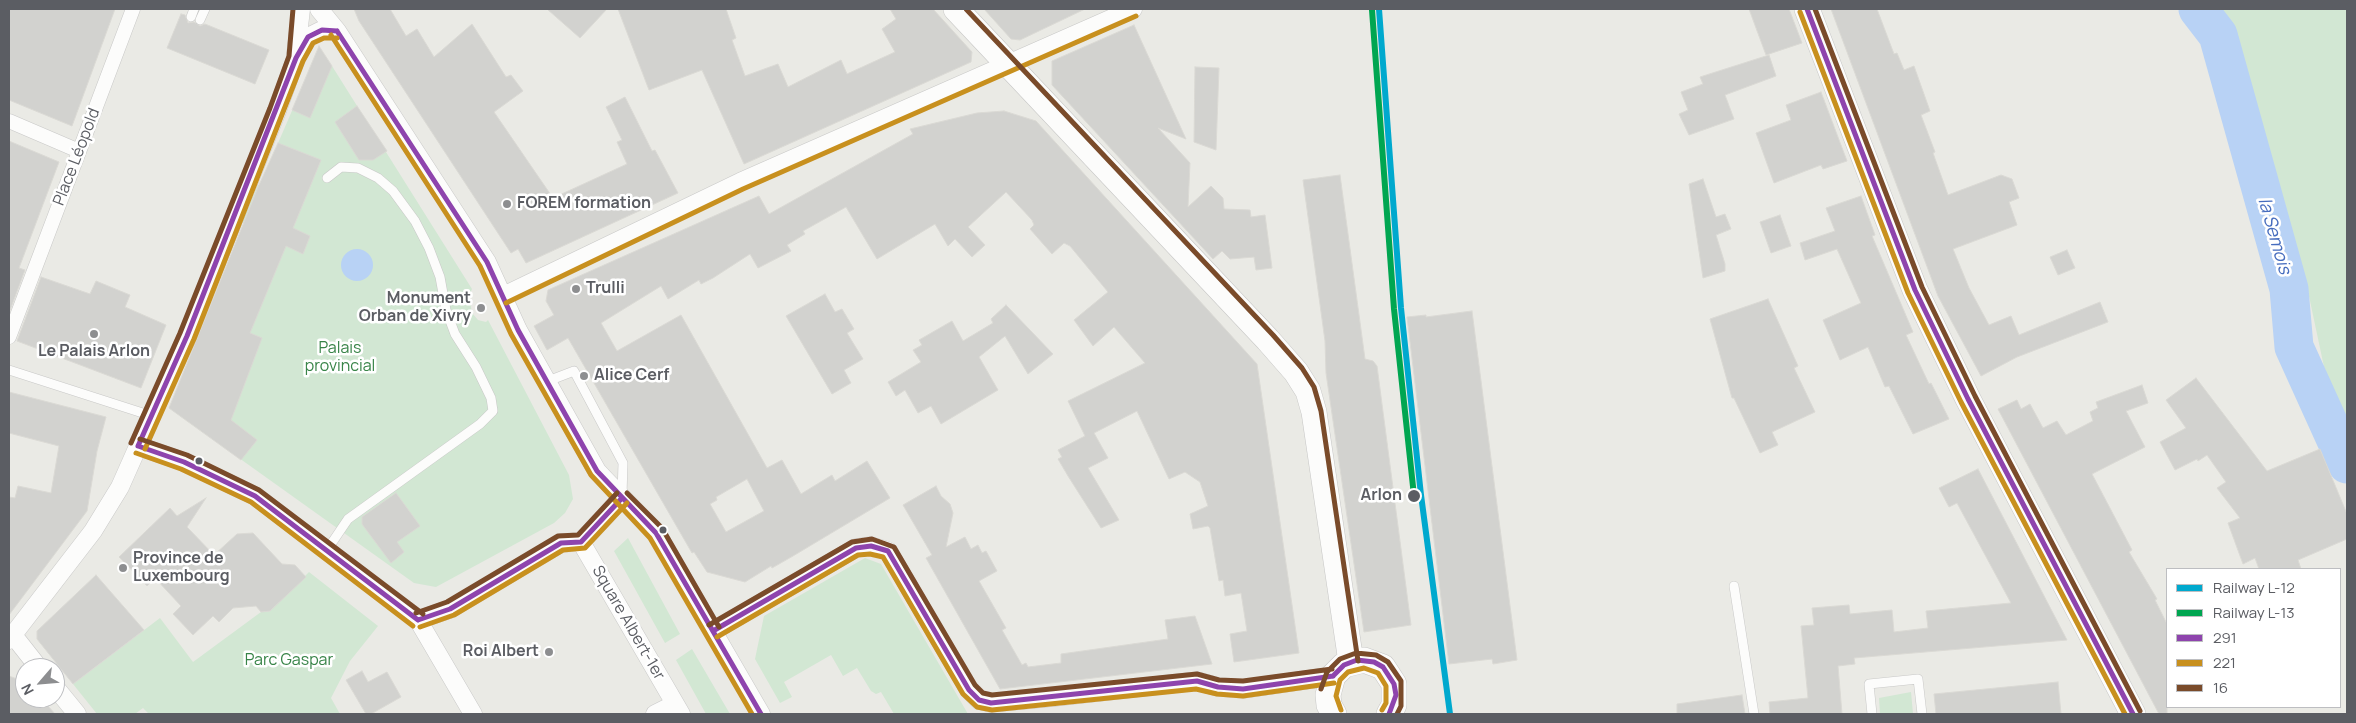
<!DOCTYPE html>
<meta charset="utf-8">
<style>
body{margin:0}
#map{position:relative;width:2356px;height:723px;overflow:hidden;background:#eaeae5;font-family:Manrope,sans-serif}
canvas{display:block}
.frame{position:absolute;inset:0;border:10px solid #5b5d63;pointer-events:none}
.legend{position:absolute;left:2166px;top:568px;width:175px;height:140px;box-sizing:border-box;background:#fff;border:1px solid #bdbec1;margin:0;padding:6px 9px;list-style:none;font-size:15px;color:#5b5d63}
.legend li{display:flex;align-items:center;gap:10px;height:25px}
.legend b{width:25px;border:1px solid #bdbec1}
.north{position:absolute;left:15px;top:658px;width:50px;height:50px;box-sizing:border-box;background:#fff;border:1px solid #bdbec1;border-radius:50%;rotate:243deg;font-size:14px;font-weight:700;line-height:20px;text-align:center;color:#5b5d63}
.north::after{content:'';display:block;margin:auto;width:18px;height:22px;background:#8d8e90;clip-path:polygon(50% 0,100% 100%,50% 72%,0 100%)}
</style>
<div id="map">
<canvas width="2356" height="723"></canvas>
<div class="frame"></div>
<ul class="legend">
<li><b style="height:6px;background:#00a9ce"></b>Railway L-12</li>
<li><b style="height:6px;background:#00a651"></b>Railway L-13</li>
<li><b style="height:6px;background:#8e44ad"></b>291</li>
<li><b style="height:6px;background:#c8901e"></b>221</li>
<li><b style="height:6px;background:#7a4b2a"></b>16</li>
</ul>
<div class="north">N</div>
</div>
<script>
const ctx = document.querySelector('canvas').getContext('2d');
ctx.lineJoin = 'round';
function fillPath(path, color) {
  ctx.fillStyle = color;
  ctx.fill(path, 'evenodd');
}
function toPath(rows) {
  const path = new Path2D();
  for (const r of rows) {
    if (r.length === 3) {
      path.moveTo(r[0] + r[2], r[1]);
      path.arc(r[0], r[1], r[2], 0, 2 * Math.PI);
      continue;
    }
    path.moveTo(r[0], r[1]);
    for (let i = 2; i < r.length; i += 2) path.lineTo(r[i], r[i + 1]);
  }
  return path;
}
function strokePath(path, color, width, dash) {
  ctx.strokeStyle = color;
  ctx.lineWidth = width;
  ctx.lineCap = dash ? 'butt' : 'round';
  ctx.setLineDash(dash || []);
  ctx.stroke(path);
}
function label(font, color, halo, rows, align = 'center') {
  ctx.font = font + ' Manrope,sans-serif';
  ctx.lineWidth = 5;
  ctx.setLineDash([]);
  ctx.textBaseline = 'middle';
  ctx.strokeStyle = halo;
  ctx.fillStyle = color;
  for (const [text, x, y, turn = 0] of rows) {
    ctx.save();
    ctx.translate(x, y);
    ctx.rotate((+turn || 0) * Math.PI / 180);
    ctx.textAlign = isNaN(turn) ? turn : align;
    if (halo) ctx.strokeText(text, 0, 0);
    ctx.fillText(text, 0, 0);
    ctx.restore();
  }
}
fillPath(toPath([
 [2214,9,2347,9,2347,423,2324,367,2306,282,2255,135,2230,46],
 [316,55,332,66,472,289,469,296,472,313,478,320,486,322,488,320,569,475,573,499,565,513,554,523,436,587,414,583,169,408,245,224,242,222,253,197,258,185,260,185],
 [628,538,680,634,665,643,614,551],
 [865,558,881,564,968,714,894,714,881,692,876,694,871,691,857,668,843,676,831,655,784,682,792,697,780,703,755,659,764,616],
 [309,572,378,626,350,661,331,698,340,714,149,714,143,708,135,714,97,714,73,684,160,618,193,662,261,612,270,611],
 [692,649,730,714,706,714,676,660],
 [1911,692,1913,714,1880,714,1879,698]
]), '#d2e7d3');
fillPath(toPath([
 [357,265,16]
]), '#b8d2f5');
strokePath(toPath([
 [2198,9,2218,35,2289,289,2294,347,2347,464]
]), '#b8d2f5', 39);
const building = toPath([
 [9,9,115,9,72,126,9,100,9,9],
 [354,9,390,9,406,36,417,29,434,57,472,24,506,77,511,75,523,91,494,112,553,198,627,164,617,142,622,140,606,107,625,97,652,151,655,150,678,193,526,263,518,249,511,253,359,21,354,9],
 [547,9,607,9,580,38,547,9],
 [618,9,726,9,736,38,732,40,745,76,778,64,788,87,841,60,847,74,895,52,882,29,896,19,890,9,933,9,972,52,971,62,744,164,702,70,649,90,618,9],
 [984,9,1085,9,1020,40,1011,39,984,9],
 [1749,9,1789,9,1802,43,1766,55,1749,9],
 [1831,9,1877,9,1894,54,1897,53,1904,70,1914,66,1930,111,1921,115,1935,152,1933,153,1948,195,2001,175,2012,179,2019,198,2009,202,2017,225,1953,249,1969,288,1989,325,2011,316,2019,335,2100,302,2108,322,2017,357,1981,376,1938,296,1831,9],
 [181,14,185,15,188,23,194,22,200,26,205,24,269,50,255,84,167,48,181,14],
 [1134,25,1186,139,1158,128,1190,163,1188,207,1211,186,1223,198,1224,209,1250,210,1251,217,1265,215,1272,268,1256,270,1254,257,1230,259,1222,251,1213,259,1052,85,1052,61,1134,25],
 [319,46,332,66,310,118,292,110,319,46],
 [1769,55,1776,76,1725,95,1734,119,1689,135,1679,114,1688,110,1681,92,1703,84,1700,77,1769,55],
 [1195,67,1219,68,1216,150,1194,142,1195,67],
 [1821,92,1847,161,1823,169,1821,165,1774,183,1756,133,1791,120,1786,105,1821,92],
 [357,106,387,151,373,160,359,160,335,122,357,106],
 [1004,111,1036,121,1257,364,1299,653,1234,662,1230,634,1247,631,1241,593,1225,596,1223,580,1219,581,1210,528,1208,526,1193,529,1190,514,1208,506,1200,482,1185,472,1169,479,1137,411,1094,433,1108,458,1088,468,1119,520,1101,528,1068,476,1058,459,1062,457,1058,450,1085,436,1068,401,1145,363,1114,327,1093,346,1074,320,1108,292,1070,246,1064,243,1052,254,1030,229,1034,225,1032,220,1006,192,968,227,985,245,972,257,955,239,948,246,935,224,877,259,846,207,803,231,805,234,787,245,791,251,758,268,750,254,713,278,701,284,699,280,668,299,661,286,601,323,617,351,681,315,767,468,782,460,801,494,832,475,835,481,867,461,890,498,793,556,772,568,771,566,745,582,707,572,694,552,692,553,568,338,547,350,534,326,554,315,546,301,548,290,759,196,769,214,913,134,910,129,977,113,1004,111],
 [747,479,764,511,726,532,710,504,717,500,716,497,747,479],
 [9,141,59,162,19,268,25,270,9,313,9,141],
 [278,143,321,160,293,228,310,236,303,254,286,246,250,333,262,338,231,420,257,440,241,460,169,408,259,185,278,143],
 [1340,175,1365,359,1373,361,1377,366,1411,625,1364,632,1326,373,1325,341,1303,180,1340,175],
 [1703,179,1716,217,1725,214,1731,229,1716,235,1725,264,1725,271,1703,278,1689,184,1703,179],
 [1861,196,1875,235,1872,236,1913,332,1906,335,1929,384,1931,383,1949,419,1913,434,1889,386,1885,387,1868,347,1840,360,1823,320,1861,303,1837,249,1805,260,1800,243,1835,231,1826,208,1861,196],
 [1780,215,1791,246,1771,253,1760,222,1780,215],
 [2067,250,2075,268,2058,275,2050,257,2067,250],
 [41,277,90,294,96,281,130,295,125,307,166,325,141,388,17,341,41,277],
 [825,294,835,312,842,309,854,329,847,333,863,359,844,370,851,383,832,394,786,316,825,294],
 [1768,299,1798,366,1794,368,1815,412,1772,432,1778,445,1760,453,1734,398,1732,398,1710,319,1768,299],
 [1006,305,1053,354,1028,374,1005,336,979,357,998,390,941,424,931,406,918,413,905,390,896,396,888,382,921,362,913,350,922,345,919,340,952,321,963,341,993,323,991,319,1006,305],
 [1472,311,1517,660,1493,664,1492,659,1449,664,1407,317,1426,315,1426,317,1472,311],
 [2196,378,2267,471,2320,449,2347,514,2347,539,2298,560,2301,569,2259,569,2255,558,2243,564,2228,523,2240,518,2217,488,2226,482,2207,455,2198,461,2197,459,2175,470,2160,442,2186,428,2166,400,2196,378],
 [2142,385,2148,403,2126,411,2145,447,2092,474,2132,550,2129,552,2157,599,2155,600,2167,624,2167,714,2159,714,1998,409,2017,400,2021,409,2030,404,2043,428,2057,421,2066,435,2093,421,2090,412,2098,408,2096,402,2142,385],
 [9,392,106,417,97,451,87,511,9,615,9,497,15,498,18,486,51,493,59,446,9,433,9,392],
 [1978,469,2067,640,1854,658,1855,664,1838,666,1842,714,1770,714,1769,702,1808,698,1801,626,1814,625,1812,608,1849,605,1850,614,1892,610,1894,632,1928,628,1926,611,2011,603,1957,503,1949,507,1939,488,1978,469],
 [936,486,941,496,950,504,953,513,946,547,965,537,971,549,978,545,982,553,986,551,997,571,979,581,1006,628,1002,630,1022,665,1026,663,1028,667,1061,663,1061,654,1168,639,1165,620,1195,616,1212,664,1000,689,926,558,932,555,903,505,936,486],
 [396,493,420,526,397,542,404,552,391,563,362,524,362,517,396,493],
 [206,498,187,527,214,555,237,534,253,533,282,564,295,565,306,577,270,611,261,612,256,606,233,608,219,622,213,616,193,635,173,614,181,606,155,578,147,586,119,557,170,508,177,516,206,498],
 [96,575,144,630,73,684,37,639,37,631,96,575],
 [362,671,368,682,387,672,401,697,371,714,366,714,346,680,362,671],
 [9,676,25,682,25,698,41,698,55,714,9,714,9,676],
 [2058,682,2061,714,1936,714,1934,694,2058,682],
 [1742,695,1745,714,1677,714,1677,704,1742,695]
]);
fillPath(building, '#d2d2cf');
strokePath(building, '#dad9d4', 1);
const service = toPath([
 [191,17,194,9],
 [200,20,205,9],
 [9,370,152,416],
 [548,381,574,371,623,463,622,495],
 [327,550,348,519,480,424,493,411,491,398,476,367,455,334,446,310,440,277,429,248,415,221,393,191,378,178,358,168,341,167,327,178],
 [1734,586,1754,714],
 [1872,714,1869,684,1918,679,1922,714]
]);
const pedestrian = toPath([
 [9,121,79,151],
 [9,337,133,9]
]);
const minor = toPath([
 [319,9,337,31,487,262,518,330,597,471,656,533,761,714],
 [296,53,301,9],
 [503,296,740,182,1133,9],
 [138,446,184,462,255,496,418,620,473,714],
 [581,542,681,714],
 [418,620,450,609,561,543,581,542,622,498],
 [713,631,856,548,871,546,888,551,969,690,979,700,991,703,1055,697,1197,681,1218,687,1243,689,1333,676],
 [13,635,39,668],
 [9,640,93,531,120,487,187,336,277,111,296,58,308,37,322,30,337,31],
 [55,687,77,714],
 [655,714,675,704]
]);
const secondary = toPath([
 [956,9,1268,340,1296,372,1308,391,1314,412,1351,662],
 [1807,9,1915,290,1968,399,2133,714],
 [1334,714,1329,705,1328,695,1333,676,1344,665,1364,660,1383,667,1394,684,1394,705,1389,714]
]);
strokePath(service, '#c8c8c7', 10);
strokePath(pedestrian, '#c8c8c7', 15);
strokePath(minor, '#c8c8c7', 19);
strokePath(secondary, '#c7c7c6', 26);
strokePath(service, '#fcfcfb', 9);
strokePath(pedestrian, '#fcfcfb', 14);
strokePath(minor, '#fcfcfb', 18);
strokePath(secondary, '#fcfcfb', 25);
strokePath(toPath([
 [1807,9,1915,290,1968,399,2133,714],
 [337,31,487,262,518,330,597,471,656,533,761,714],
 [138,446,187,336,296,58,308,37,322,30,337,31],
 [138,446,184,462,255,496,418,620],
 [418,620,450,609,561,543,581,542,622,498],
 [713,631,856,548,871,546,888,551,969,690,979,700,991,703,1197,681,1218,687,1243,689,1333,676],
 [1333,676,1344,665,1357,660,1374,662,1383,667,1394,684,1396,695,1389,714]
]), '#8e44ad', 5);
strokePath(toPath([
 [1800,12,1908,293,1961,402,2125,714],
 [331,35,480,266,511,334,591,475,650,538,752,714],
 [506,303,743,189,1136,16],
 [145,449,194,339,303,61,313,43,324,38,337,38],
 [136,453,181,469,251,502,413,626],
 [420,627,454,615,563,550,585,548,627,503],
 [717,637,858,555,870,554,883,557,963,694,977,707,992,710,1196,689,1217,694,1243,696,1334,683],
 [1341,710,1336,696,1340,680,1348,672,1364,668,1378,673,1386,686,1386,703,1382,710]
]), '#c8901e', 5);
strokePath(toPath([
 [966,9,1273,335,1302,368,1314,387,1321,411,1358,661],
 [1815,9,1922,287,1975,396,2140,711],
 [140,439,187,455,259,490,423,614],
 [131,443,180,333,270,108,289,56,293,9],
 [627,493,662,528,719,627],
 [416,613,447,602,558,536,578,535,617,493],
 [709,625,852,542,872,539,894,547,975,685,983,693,992,695,1197,674,1219,680,1243,681,1332,669],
 [1321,689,1327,672,1340,659,1356,653,1376,655,1388,662,1401,681,1401,706,1397,714]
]), '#7a4b2a', 5);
strokePath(toPath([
 [1379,9,1401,308,1421,495,1450,714]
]), '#00a9ce', 6);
strokePath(toPath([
 [1372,10,1394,309,1414,496]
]), '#00a651', 6);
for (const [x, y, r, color] of [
 [507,204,5,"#8d8e90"],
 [576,289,5,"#8d8e90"],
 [481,308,5,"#8d8e90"],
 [94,334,5,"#8d8e90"],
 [584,376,5,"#8d8e90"],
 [199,461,4.5,"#5b5d63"],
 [1414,496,7,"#5b5d63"],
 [663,530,4.5,"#5b5d63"],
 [123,568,5,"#8d8e90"],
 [549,652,5,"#8d8e90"]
]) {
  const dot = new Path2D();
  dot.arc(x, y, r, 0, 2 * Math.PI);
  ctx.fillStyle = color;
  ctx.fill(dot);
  strokePath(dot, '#fff', 2);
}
label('16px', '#5b5d63', '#fff', [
 ["Place Léopold",77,157,-69],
 ["Square Albert-1er",628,623,60]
]);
label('bold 16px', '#5b5d63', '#fff', [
 ["FOREM formation",517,204],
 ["Trulli",586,289],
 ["Monument",471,299,"right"],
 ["Orban de Xivry",471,317,"right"],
 ["Le Palais Arlon",94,352,"center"],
 ["Alice Cerf",594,376],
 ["Province de",133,559],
 ["Luxembourg",133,577],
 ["Roi Albert",539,652,"right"]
], 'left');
label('16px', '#388448', '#fff', [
 ["Palais",340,349],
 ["provincial",340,367],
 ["Parc Gaspar",289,661]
]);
label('bold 16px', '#5b5d63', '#fff', [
 ["Arlon",1402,496]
], 'right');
label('italic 18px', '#476dbe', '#fff', [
 ["la Semois",2274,236,74]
]);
</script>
